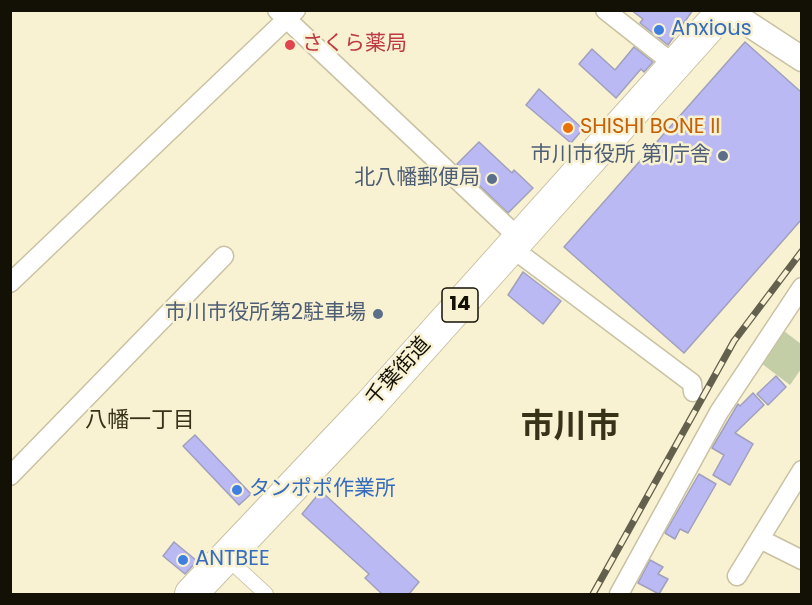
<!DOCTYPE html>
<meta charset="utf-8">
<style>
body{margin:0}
#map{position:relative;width:812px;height:605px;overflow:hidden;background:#f8f1d2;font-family:Poppins,sans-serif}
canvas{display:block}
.frame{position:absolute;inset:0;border:12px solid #131106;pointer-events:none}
</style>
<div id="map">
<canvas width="812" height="605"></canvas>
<div class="frame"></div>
</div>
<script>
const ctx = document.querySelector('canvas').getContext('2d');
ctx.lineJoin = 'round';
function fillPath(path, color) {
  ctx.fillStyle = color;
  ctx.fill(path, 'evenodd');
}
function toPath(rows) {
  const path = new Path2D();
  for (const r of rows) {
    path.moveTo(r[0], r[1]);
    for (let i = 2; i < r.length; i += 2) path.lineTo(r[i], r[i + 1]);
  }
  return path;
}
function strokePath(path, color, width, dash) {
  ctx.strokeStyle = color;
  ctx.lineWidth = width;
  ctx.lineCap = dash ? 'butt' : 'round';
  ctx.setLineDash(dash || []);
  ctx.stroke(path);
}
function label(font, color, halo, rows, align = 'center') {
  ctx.font = font + ' Poppins,"Noto Sans JP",sans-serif';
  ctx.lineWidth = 5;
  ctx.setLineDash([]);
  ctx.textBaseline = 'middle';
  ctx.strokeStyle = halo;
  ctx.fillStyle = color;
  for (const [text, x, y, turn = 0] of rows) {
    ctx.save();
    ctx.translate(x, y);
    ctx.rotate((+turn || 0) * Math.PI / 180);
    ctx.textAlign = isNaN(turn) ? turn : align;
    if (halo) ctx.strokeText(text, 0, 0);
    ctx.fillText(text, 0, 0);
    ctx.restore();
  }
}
fillPath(toPath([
 [780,328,801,344,801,369,790,385,757,360]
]), '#c4cea6');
const building = toPath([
 [631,10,693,10,668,45,640,23,643,19,631,10],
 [745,42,801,92,801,220,684,353,564,247,745,42],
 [634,47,653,62,644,72,641,69,616,98,579,64,592,49,615,70,634,47],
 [539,89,583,129,571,143,526,105,539,89],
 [479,142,512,173,514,170,533,188,508,213,457,164,479,142],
 [523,272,561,301,543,324,508,295,523,272],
 [776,376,786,387,768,405,757,394,776,376],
 [753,393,764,405,735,433,753,444,730,485,713,475,724,455,712,448,738,404,740,406,753,393],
 [195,435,251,494,239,505,183,446,195,435],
 [699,474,716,484,688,533,680,529,675,539,665,533,699,474],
 [321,491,419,582,409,594,382,594,365,578,369,574,302,514,321,491],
 [174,542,197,561,185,574,163,556,174,542],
 [650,560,663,567,658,574,668,579,659,594,638,583,650,560]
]);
fillPath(building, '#bab9f3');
strokePath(building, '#a0a0bd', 1.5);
const pedestrian = toPath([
 [226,557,266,594]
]);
const minor = toPath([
 [277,10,520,239],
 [605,10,676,66],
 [512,248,692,383,693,392],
 [10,283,296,10],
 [10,476,224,256],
 [760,539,802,560],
 [737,576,802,470],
 [619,594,719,412,802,287]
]);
const tertiary = toPath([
 [727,10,802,59]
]);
const trunk = toPath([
 [191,594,370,405,724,10]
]);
strokePath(pedestrian, '#c8c2a3', 16);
strokePath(minor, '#c8c2a3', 21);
strokePath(tertiary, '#c8c2a3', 27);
strokePath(trunk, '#c8c2a3', 34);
strokePath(pedestrian, '#fff', 14);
strokePath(minor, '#fff', 18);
strokePath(tertiary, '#fff', 24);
strokePath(trunk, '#fff', 32);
const rail = toPath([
 [593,594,734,341,802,251]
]);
strokePath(rail, '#64604e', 7);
strokePath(rail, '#f8f1d2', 4.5, [14]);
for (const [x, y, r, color] of [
 [659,30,6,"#3f7fe0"],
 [290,45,6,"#e0444e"],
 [568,128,6,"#e8710a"],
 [723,156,6,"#5c6f8a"],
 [492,179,6,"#5c6f8a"],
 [378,314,6,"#5c6f8a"],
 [237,490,6,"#3f7fe0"],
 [183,560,6,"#3f7fe0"]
]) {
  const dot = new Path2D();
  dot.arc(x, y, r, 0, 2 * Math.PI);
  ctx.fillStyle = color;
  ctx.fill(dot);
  strokePath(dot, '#f8f1d2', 2);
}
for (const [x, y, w] of [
 [460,305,36]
]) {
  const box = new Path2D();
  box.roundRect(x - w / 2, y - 17, w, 34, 4.5);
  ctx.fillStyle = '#f8f1d2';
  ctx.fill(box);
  strokePath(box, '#131106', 1.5);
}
label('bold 20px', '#131106', null, [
 ["14",460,305]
]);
label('21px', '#366cbe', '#f8f1d2', [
 ["Anxious",671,30],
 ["タンポポ作業所",249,490],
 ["ANTBEE",195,560]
], 'left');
label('21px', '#be3a42', '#f8f1d2', [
 ["さくら薬局",302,45]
], 'left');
label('21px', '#c56008', '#f8f1d2', [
 ["SHISHI BONE II",580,128]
], 'left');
label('21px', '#4e5e75', '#f8f1d2', [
 ["市川市役所 第1庁舎",711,156],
 ["北八幡郵便局",480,179],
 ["市川市役所第2駐車場",366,314]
], 'right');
label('21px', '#131106', '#f8f1d2', [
 ["千葉街道",399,372,-48]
]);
label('22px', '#373218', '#f8f1d2', [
 ["八幡一丁目",140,421]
]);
label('bold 33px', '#373218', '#f8f1d2', [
 ["市川市",570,429]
]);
</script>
